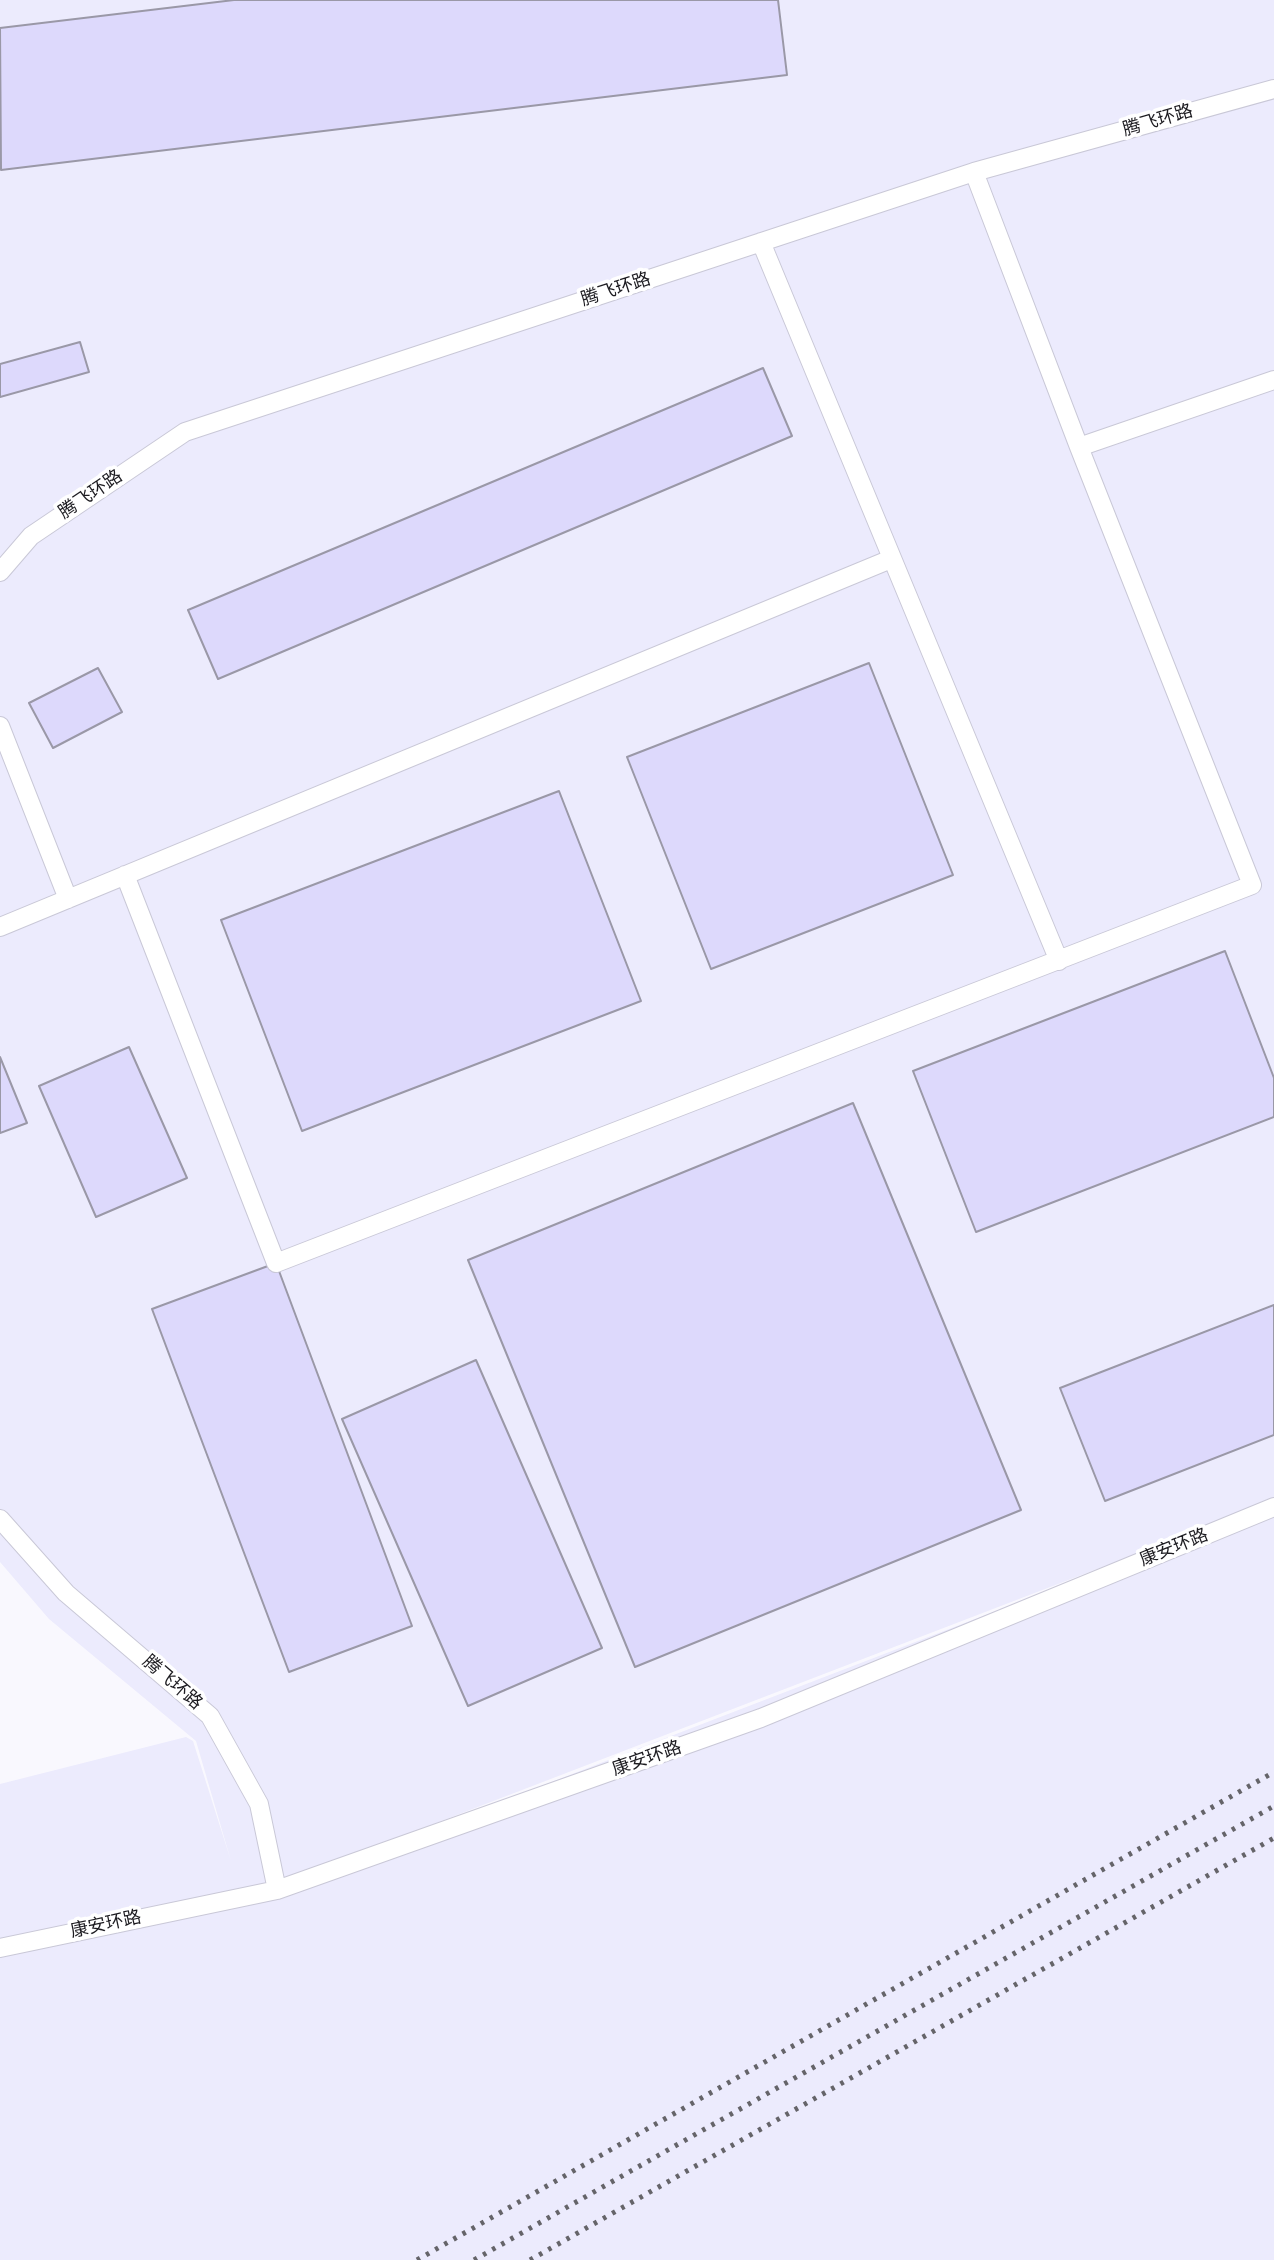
<!DOCTYPE html>
<meta charset="utf-8">
<style>
body{margin:0}
canvas{display:block;background:#f9f8fe}
</style>
<canvas width="1274" height="2260"></canvas>
<script>
const ctx = document.querySelector('canvas').getContext('2d');
ctx.lineJoin = 'round';
function fillPath(path, color) {
  ctx.fillStyle = color;
  ctx.fill(path, 'evenodd');
}
function toPath(rows) {
  const path = new Path2D();
  for (const r of rows) {
    path.moveTo(r[0], r[1]);
    for (let i = 2; i < r.length; i += 2) path.lineTo(r[i], r[i + 1]);
  }
  return path;
}
function strokePath(path, color, width, dash) {
  ctx.strokeStyle = color;
  ctx.lineWidth = width;
  ctx.lineCap = dash ? 'butt' : 'round';
  ctx.setLineDash(dash || []);
  ctx.stroke(path);
}
function label(font, color, halo, rows, align = 'center') {
  ctx.font = font + ' "DM Sans","Noto Sans SC",sans-serif';
  ctx.lineWidth = 7;
  ctx.setLineDash([]);
  ctx.textBaseline = 'middle';
  ctx.strokeStyle = halo;
  ctx.fillStyle = color;
  for (const [text, x, y, turn = 0] of rows) {
    ctx.save();
    ctx.translate(x, y);
    ctx.rotate((+turn || 0) * Math.PI / 180);
    ctx.textAlign = isNaN(turn) ? turn : align;
    if (halo) ctx.strokeText(text, 0, 0);
    ctx.fillText(text, 0, 0);
    ctx.restore();
  }
}
fillPath(toPath([
 [0,0,1274,0,1274,1501,241,1898,242,1901,1274,1504,1274,2260,0,2260,0,1784,186,1737,193,1741,231,1861,196,1741,49,1619,0,1562]
]), '#ecebfd');
const building = toPath([
 [234,0,778,0,787,75,1,170,0,28,234,0],
 [80,342,89,372,0,397,0,364,80,342],
 [763,368,792,436,218,679,188,610,763,368],
 [869,663,953,875,711,969,627,757,869,663],
 [98,668,122,712,53,748,29,703,98,668],
 [559,791,641,1001,302,1131,221,920,559,791],
 [1225,951,1274,1078,1274,1117,976,1232,913,1071,1225,951],
 [129,1047,187,1178,96,1217,39,1086,129,1047],
 [0,1057,27,1123,0,1133,0,1057],
 [853,1103,1021,1510,635,1667,468,1260,853,1103],
 [276,1263,412,1626,289,1672,152,1309,276,1263],
 [1274,1305,1274,1435,1105,1501,1060,1388,1274,1305],
 [476,1360,602,1648,468,1706,342,1419,476,1360]
]);
fillPath(building, '#ddd9fc');
strokePath(building, '#9a98a7', 2);
const lane = toPath([
 [761,242,1059,961],
 [1079,447,1274,380],
 [0,572,31,536,185,432,974,172,1274,89],
 [0,726,68,899],
 [125,875,276,1263,1252,885,1079,447,974,172],
 [0,927,891,559],
 [0,1519,66,1593,210,1716,259,1804,277,1890],
 [0,1948,277,1890,761,1718,1274,1507]
]);
strokePath(lane, '#c9c8d7', 20);
strokePath(lane, '#fff', 18);
strokePath(toPath([
 [417,2260,1274,1772],
 [474,2260,1274,1806],
 [530,2260,1274,1838]
]), '#656469', 5, [3.5, 7]);
label('18px', '#1c1b20', '#fff', [
 ["腾飞环路",1158,121,-16],
 ["腾飞环路",616,290,-18],
 ["腾飞环路",91,495,-34],
 ["康安环路",1174,1548,-22],
 ["腾飞环路",172,1683,41],
 ["康安环路",647,1759,-19],
 ["康安环路",106,1925,-12]
]);
</script>
